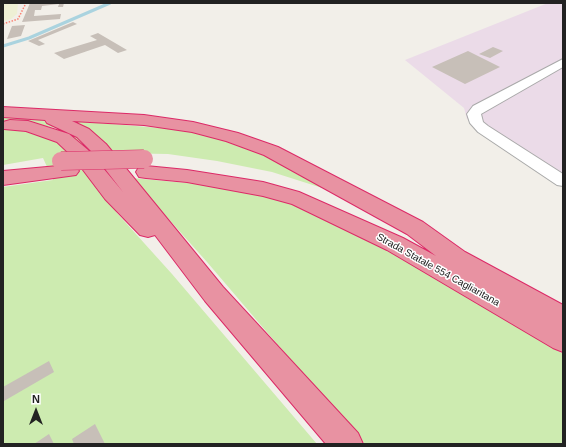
<!DOCTYPE html>
<style>
body{margin:0}
#map{position:relative;width:566px;height:447px;overflow:hidden;background:#f2efe9;font-family:Helvetica,sans-serif}
canvas{display:block}
.frame{position:absolute;inset:0;border:4px solid #222;pointer-events:none}
.north{position:absolute;left:16px;top:391px;width:40px;height:40px;-webkit-text-stroke:3px #fff;paint-order:stroke;rotate:0deg;font-size:11px;font-weight:700;line-height:16px;text-align:center;color:#222}
.north::after{content:'';display:block;margin:auto;width:14px;height:18px;background:#222;clip-path:polygon(50% 0,100% 100%,50% 72%,0 100%)}
</style>
<div id="map">
<canvas width="566" height="447"></canvas>
<div class="frame"></div>
<div class="north">N</div>
</div>
<script>
const ctx = document.querySelector('canvas').getContext('2d');
ctx.lineJoin = 'round';
function fillPath(path, color) {
  ctx.fillStyle = color;
  ctx.fill(path, 'evenodd');
}
function toPath(rows) {
  const path = new Path2D();
  for (const r of rows) {
    path.moveTo(r[0], r[1]);
    for (let i = 2; i < r.length; i += 2) path.lineTo(r[i], r[i + 1]);
  }
  return path;
}
function strokePath(path, color, width, dash) {
  ctx.strokeStyle = color;
  ctx.lineWidth = width;
  ctx.lineCap = dash ? 'butt' : 'round';
  ctx.setLineDash(dash || []);
  ctx.stroke(path);
}
function label(font, color, halo, rows, align = 'center') {
  ctx.font = font + ' Helvetica,sans-serif';
  ctx.lineWidth = 3;
  ctx.setLineDash([]);
  ctx.textBaseline = 'middle';
  ctx.strokeStyle = halo;
  ctx.fillStyle = color;
  for (const [text, x, y, turn = 0] of rows) {
    ctx.save();
    ctx.translate(x, y);
    ctx.rotate((+turn || 0) * Math.PI / 180);
    ctx.textAlign = isNaN(turn) ? turn : align;
    if (halo) ctx.strokeText(text, 0, 0);
    ctx.fillText(text, 0, 0);
    ctx.restore();
  }
}
fillPath(toPath([
 [548,3,563,3,563,186,467,119,464,108,405,60]
]), '#ebdbe8');
fillPath(toPath([
 [3,3,18,3,17,14,11,19,3,21]
]), '#eef0d5');
fillPath(toPath([
 [3,116,38,119,71,131,83,141,85,149,77,141,56,128,30,123,3,122],
 [74,121,185,130,221,139,259,152,341,194,272,172,217,161,168,154,109,153,86,129],
 [3,129,45,134,62,143,92,178,117,213,172,274,317,444,3,444,3,187,53,180,43,158,3,165],
 [132,178,209,185,283,199,369,239,510,320,563,354,563,444,365,444,271,337,207,262]
]), '#cdebb0');
strokePath(toPath([
 [3,46,29,38,110,3]
]), '#aad3df', 3);
fillPath(toPath([
 [30,3,64,3,63,7,58,7,59,4,42,6,41,10,35,10,34,16,61,14,60,19,22,22],
 [73,22,77,24,38,40,45,44,39,46,28,41],
 [25,25,21,36,7,39,12,26],
 [98,33,127,50,118,53,105,45,64,59,54,53,97,40,90,36],
 [493,47,503,51,490,58,479,54],
 [468,51,500,67,465,84,432,67],
 [49,361,54,372,4,401,3,387],
 [95,424,105,444,74,444,72,439],
 [49,434,54,444,34,444]
]), '#c7bfb8');
const minor = toPath([
 [563,59,563,67,481,114,483,122,488,126,563,174,563,186,557,185,478,132,470,123,467,114,473,106,563,59]
]);
const highway = toPath([
 [3,107,144,115,193,122,238,133,278,147,423,222,465,252,563,305,563,352,553,348,387,250,292,204,263,196,187,182,146,178,139,177,136,172,139,167,146,166,187,170,263,182,299,192,403,238,436,256,407,234,264,155,226,141,192,132,144,125,72,121,89,129,106,144,223,287,358,433,363,444,326,444,205,301,155,235,148,237,140,235,105,199,74,158,57,142,26,131,4,129,3,122,10,120,28,121,69,134,88,150,123,192,92,152,77,137,47,123,45,120,3,117,3,107],
 [69,165,76,167,79,171,76,175,3,185,3,171,69,165]
]);
strokePath(minor, '#a9a9a9', 2);
strokePath(highway, '#dc2a67', 2);
strokePath(toPath([
 [3,24,18,19,26,3]
]), '#fa8072', 1.5, [1.5, 1.5]);
fillPath(minor, '#fff');
fillPath(highway, '#e892a2');
const highwayBridge = toPath([
 [61,161,144,159]
]);
strokePath(highwayBridge, '#dc2a67', 19, []);
strokePath(highwayBridge, '#e892a2', 18);
label('10px', '#222', '#fff', [
 ["Strada Statale 554 Cagliaritana",438,270,29]
]);
</script>
